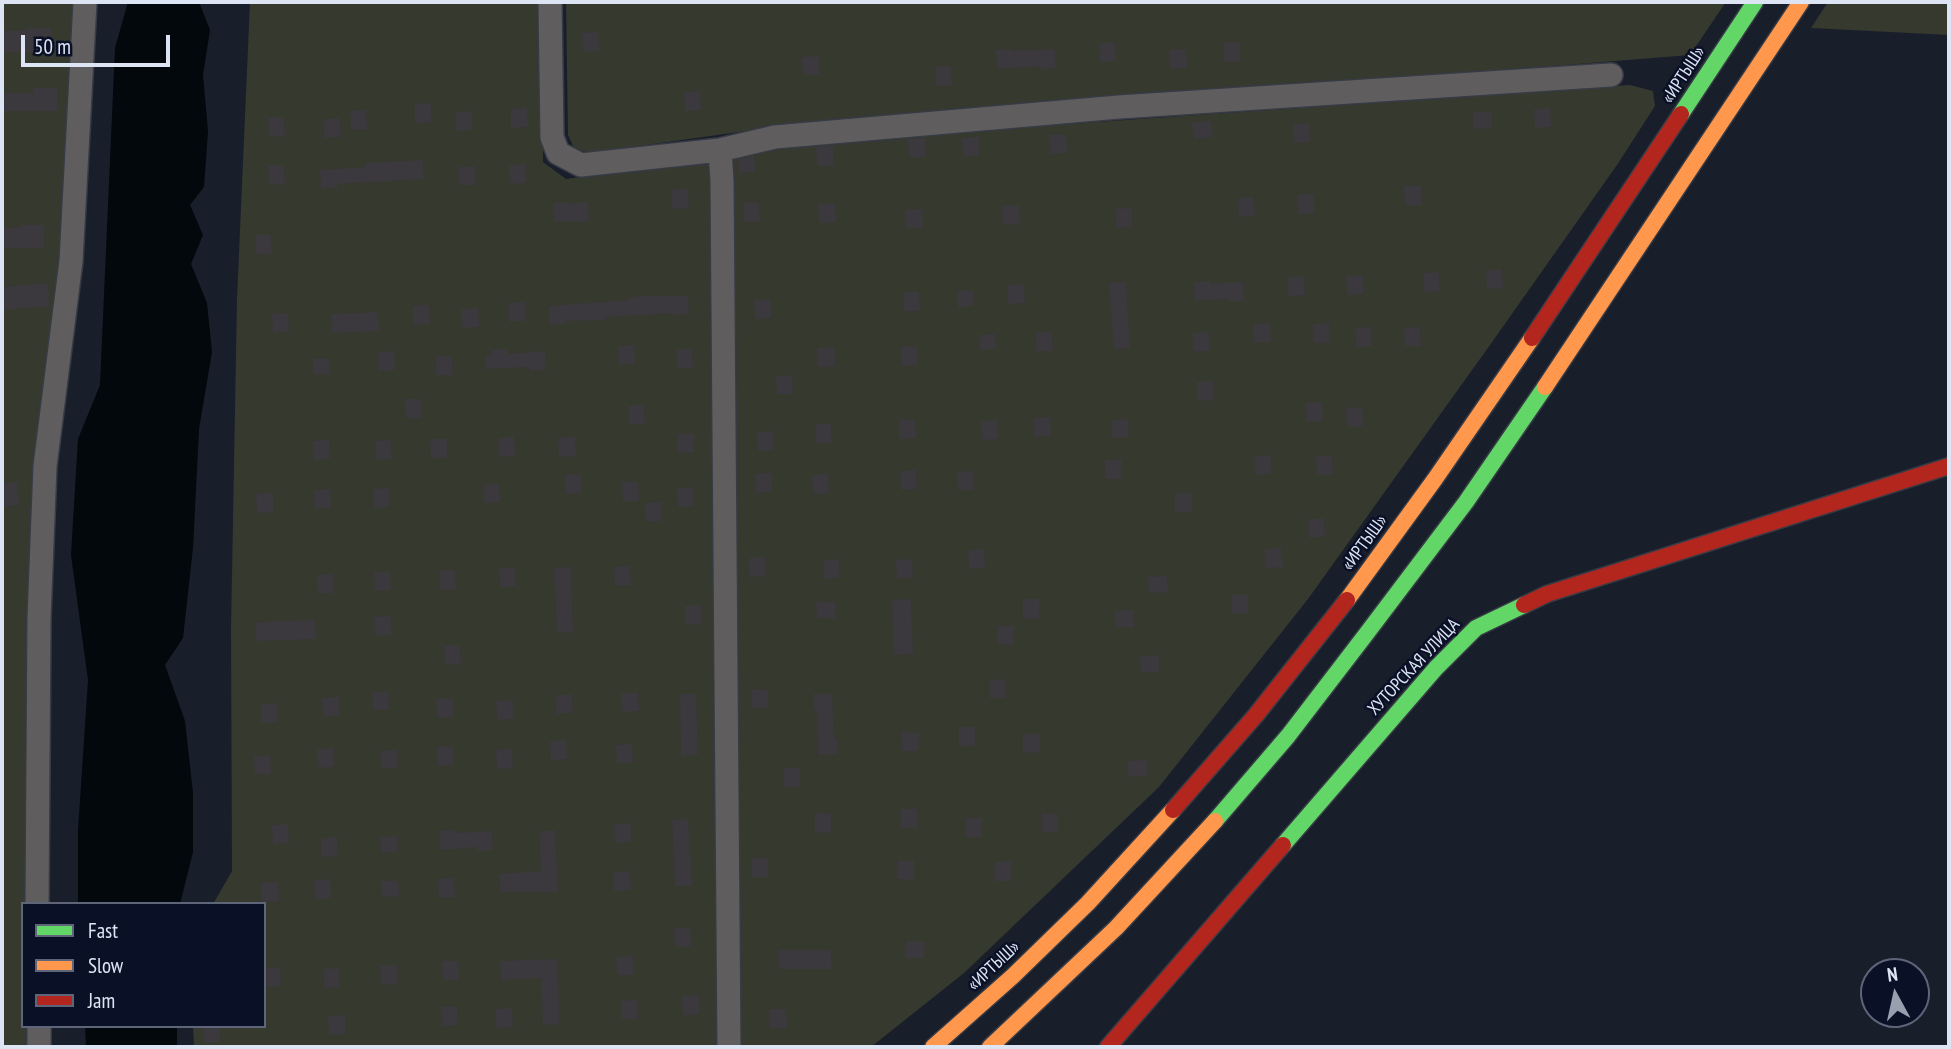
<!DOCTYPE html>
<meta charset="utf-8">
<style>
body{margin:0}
#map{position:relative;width:1951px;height:1049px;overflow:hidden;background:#191e2b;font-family:"PT Sans Narrow",sans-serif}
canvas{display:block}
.frame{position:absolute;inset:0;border:4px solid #dde4f4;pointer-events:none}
.legend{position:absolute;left:21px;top:902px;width:245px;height:126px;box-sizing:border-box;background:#0a1127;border:2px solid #5e6579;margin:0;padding:9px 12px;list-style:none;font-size:21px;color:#dde4f4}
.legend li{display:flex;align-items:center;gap:14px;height:35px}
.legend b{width:35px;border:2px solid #5e6579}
.north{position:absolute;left:1860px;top:958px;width:70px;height:70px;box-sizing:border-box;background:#0a1127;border:2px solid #5e6579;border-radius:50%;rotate:352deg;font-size:19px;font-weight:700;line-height:28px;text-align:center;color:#dde4f4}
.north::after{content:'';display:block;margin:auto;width:24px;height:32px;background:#989fae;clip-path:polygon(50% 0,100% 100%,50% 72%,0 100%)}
.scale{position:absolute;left:21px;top:35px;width:149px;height:32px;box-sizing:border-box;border:4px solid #dde4f4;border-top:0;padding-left:9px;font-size:21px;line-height:24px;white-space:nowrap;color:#dde4f4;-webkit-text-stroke:5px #0a1127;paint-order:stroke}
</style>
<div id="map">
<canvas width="1951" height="1049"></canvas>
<div class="frame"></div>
<ul class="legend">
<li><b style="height:9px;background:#63d668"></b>Fast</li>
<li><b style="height:9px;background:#ff974d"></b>Slow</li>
<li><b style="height:9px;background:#b3261e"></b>Jam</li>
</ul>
<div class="north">N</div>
<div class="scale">50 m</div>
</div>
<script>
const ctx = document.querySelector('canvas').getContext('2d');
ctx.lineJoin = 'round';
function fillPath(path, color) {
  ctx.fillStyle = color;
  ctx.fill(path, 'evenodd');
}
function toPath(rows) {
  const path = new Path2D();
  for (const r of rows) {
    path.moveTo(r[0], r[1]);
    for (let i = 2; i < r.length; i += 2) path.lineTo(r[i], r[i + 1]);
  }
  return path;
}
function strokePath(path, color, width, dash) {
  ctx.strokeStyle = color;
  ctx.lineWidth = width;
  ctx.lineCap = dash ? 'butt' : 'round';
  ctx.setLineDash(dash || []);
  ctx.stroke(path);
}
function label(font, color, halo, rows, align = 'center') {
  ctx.font = font + ' "PT Sans Narrow",sans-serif';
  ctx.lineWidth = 5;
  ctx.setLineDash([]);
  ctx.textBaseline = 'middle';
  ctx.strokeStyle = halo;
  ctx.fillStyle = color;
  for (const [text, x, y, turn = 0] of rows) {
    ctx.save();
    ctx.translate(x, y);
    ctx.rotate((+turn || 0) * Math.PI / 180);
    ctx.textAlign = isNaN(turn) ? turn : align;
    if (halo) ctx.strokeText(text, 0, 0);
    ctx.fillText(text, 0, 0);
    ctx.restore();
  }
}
fillPath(toPath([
 [2,2,78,2,66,210,29,610,25,904,23,904,23,1026,29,1026,29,1047,2,1047],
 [250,2,542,2,543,162,566,179,803,146,1010,128,1630,85,1653,91,1655,106,1617,165,1490,345,1308,599,1159,787,964,973,871,1047,194,1047,193,1026,264,1026,264,904,213,904,232,871,231,629,237,299],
 [566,2,1726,2,1690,55,746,131,589,153,574,148,568,135],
 [1828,2,1949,2,1949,35,1811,28]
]), '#36392e');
fillPath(toPath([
 [128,2,199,2,210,30,203,75,208,131,204,187,190,205,203,235,191,264,207,303,212,352,199,429,193,548,183,638,165,665,185,721,193,793,193,852,180,904,78,904,78,830,88,680,71,555,78,439,100,385,115,48],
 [85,1026,177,1026,177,1047,86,1047]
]), '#02080b');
fillPath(toPath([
 [27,28,51,28,51,52,2,52,2,31,27,30],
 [598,32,599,51,583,52,582,33],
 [1115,42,1116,61,1100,62,1099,43],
 [1240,42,1240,61,1224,62,1223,43],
 [1012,49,1013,51,1055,49,1056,68,1040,69,1040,66,997,69,996,50],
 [1186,49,1187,68,1170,69,1169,50],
 [819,56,820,74,803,75,802,57],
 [951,66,952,85,936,86,935,67],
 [33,88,57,88,57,111,2,111,2,93,33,93],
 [700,91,701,110,685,111,684,92],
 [431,103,432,122,415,123,415,104],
 [527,108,528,127,511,128,511,109],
 [1550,108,1551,127,1535,128,1534,109],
 [366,110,367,129,351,130,350,111],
 [472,111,472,130,456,131,455,112],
 [1473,112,1492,112,1492,128,1473,129],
 [284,117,285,136,269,137,268,118],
 [340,118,341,137,324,138,323,119],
 [1211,121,1213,137,1194,139,1192,123],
 [1310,123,1310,142,1294,143,1293,124],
 [1066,134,1067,153,1050,154,1049,135],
 [979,137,979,156,963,156,962,138],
 [925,138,925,157,909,157,908,139],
 [833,146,833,165,817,166,816,147],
 [754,156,755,172,739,173,738,160],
 [423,160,424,179,337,184,337,188,321,189,320,170,366,167,365,163],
 [525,164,526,183,510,184,509,165],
 [284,165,285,184,269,185,268,166],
 [475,166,476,185,459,185,458,167],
 [1404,186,1421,186,1422,205,1405,205],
 [688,189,689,208,672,209,672,190],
 [1314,194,1314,213,1298,214,1297,195],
 [1254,197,1255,216,1239,217,1238,198],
 [569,202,569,204,588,202,589,221,554,222,553,203],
 [743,203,759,203,760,221,744,222],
 [835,203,836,222,819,223,818,204],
 [1002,206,1019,206,1020,224,1003,225],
 [1132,208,1132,227,1116,228,1115,209],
 [922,209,923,228,906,228,905,210],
 [20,225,44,225,44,248,2,248,2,228,20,228],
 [255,235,271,235,272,254,256,254],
 [1502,269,1503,288,1487,289,1486,270],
 [1439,272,1440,291,1424,292,1423,273],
 [1363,275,1363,294,1347,295,1346,276],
 [1304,276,1305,295,1288,296,1288,277],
 [1210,281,1210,284,1243,282,1244,301,1228,301,1228,299,1195,301,1194,282],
 [1126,282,1130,348,1114,349,1109,283],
 [48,283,50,306,2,310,2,287],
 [1024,284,1025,303,1008,304,1007,285],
 [957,291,973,291,974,306,958,307],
 [903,292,919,292,920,311,904,311],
 [645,296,688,296,689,314,673,315,673,313,605,317,605,320,566,321,566,324,550,325,549,306,629,300,629,297],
 [770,299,771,318,755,319,754,300],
 [525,302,526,321,509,322,508,303],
 [429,305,430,324,413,325,413,306],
 [478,308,479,327,462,328,461,309],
 [378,312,379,331,332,333,331,314],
 [288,313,289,332,273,333,272,314],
 [1270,323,1271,342,1254,343,1253,324],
 [1329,323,1330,342,1314,343,1313,324],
 [1371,327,1372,346,1356,347,1355,328],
 [1420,327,1421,346,1405,346,1404,328],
 [1036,332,1052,332,1053,351,1036,351],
 [1209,332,1210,351,1194,351,1193,333],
 [995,334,996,349,980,350,979,335],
 [634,345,635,364,619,365,618,346],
 [917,346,918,365,902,366,901,347],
 [834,347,835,366,818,367,817,348],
 [508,349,508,354,545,351,546,370,530,371,530,367,486,369,485,355,492,354,492,350],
 [676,349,692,349,693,368,677,368],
 [394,351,395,370,378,371,378,352],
 [436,356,452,356,453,375,436,375],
 [329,358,330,374,313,375,313,359],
 [792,375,793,394,777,394,776,376],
 [1213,381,1214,400,1197,401,1197,382],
 [405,399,421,399,422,418,406,418],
 [1322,402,1323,421,1307,422,1305,403],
 [644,405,645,424,629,424,628,406],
 [1362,407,1363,426,1347,427,1346,408],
 [1050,417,1051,436,1034,437,1034,418],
 [915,419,916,438,899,439,899,420],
 [1128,419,1129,437,1112,438,1112,420],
 [997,420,998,439,982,440,981,421],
 [815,424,831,424,832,443,816,443],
 [774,431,774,450,758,451,757,432],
 [694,433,694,452,678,453,677,434],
 [514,437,515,456,499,457,498,438],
 [575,437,576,456,559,457,558,438],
 [430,439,447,439,447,458,431,458],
 [329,440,330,459,314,460,313,441],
 [391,440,392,459,376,460,375,441],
 [1271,455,1272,474,1256,475,1254,456],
 [1332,455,1333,474,1317,475,1316,456],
 [1105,460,1122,460,1121,479,1105,479],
 [916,470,917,489,901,490,900,471],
 [973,471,974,490,958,490,957,472],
 [772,473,772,492,756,493,755,474],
 [581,474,582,493,566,494,565,475],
 [828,474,829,493,813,494,812,475],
 [17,482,19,505,2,507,2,483],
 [622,482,638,482,639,501,623,501],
 [499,484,500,502,484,503,483,485],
 [694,487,694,506,678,507,677,488],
 [389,488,390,507,374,508,373,489],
 [330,489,331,508,315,509,314,490],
 [273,493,273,512,257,513,256,494],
 [1175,493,1192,493,1192,512,1175,512],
 [662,502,662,521,646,522,645,503],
 [1324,518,1325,536,1309,538,1308,519],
 [1281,548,1283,567,1266,568,1265,549],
 [984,549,985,568,969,569,968,550],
 [765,557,766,576,750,577,749,558],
 [839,559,840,578,824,579,823,560],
 [912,559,913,578,897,579,896,560],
 [630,566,631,585,615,586,614,567],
 [571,567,573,632,557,633,554,568],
 [499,568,515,568,516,586,500,587],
 [455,570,456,589,440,590,439,571],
 [374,572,390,572,391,590,375,591],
 [333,574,334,593,318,594,317,575],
 [1167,576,1168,592,1149,593,1148,577],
 [1232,595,1248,595,1248,614,1232,613],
 [911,599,913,654,894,655,892,600],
 [1023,599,1040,599,1039,619,1023,618],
 [816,602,835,602,836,618,817,618],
 [701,605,702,624,685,625,685,606],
 [1134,610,1134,627,1115,627,1115,611],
 [391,616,392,635,375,636,374,617],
 [315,620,316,639,256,641,256,622],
 [998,626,1014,626,1014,645,997,644],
 [460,645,461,664,445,665,444,646],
 [1159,655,1159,672,1141,672,1140,656],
 [990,679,1006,680,1006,698,990,698],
 [752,689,768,690,768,708,751,708],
 [388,691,389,710,373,710,372,692],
 [621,693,638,693,639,711,622,712],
 [572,694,573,713,556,714,555,695],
 [680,694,696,694,698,755,681,756],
 [814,694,832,694,834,738,837,738,837,754,818,755,817,710,814,710],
 [339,697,340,716,323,716,322,698],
 [453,698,454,717,437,718,436,699],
 [513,700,514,719,497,720,496,701],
 [277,703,278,722,261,723,261,704],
 [959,727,975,727,975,746,959,746],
 [902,732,919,733,918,751,902,751],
 [1023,734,1040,734,1040,753,1023,752],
 [566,740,567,759,551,760,550,741],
 [632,744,633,763,617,763,616,745],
 [453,746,454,765,438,766,437,747],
 [333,748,334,767,318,768,317,749],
 [512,749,513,768,497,769,496,750],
 [397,750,398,768,381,768,380,751],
 [270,755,271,774,255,774,254,756],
 [1147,760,1147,776,1128,777,1128,761],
 [784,768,800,768,800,787,784,787],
 [901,809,917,809,917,828,900,828],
 [815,813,831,814,831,833,815,832],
 [1042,813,1058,814,1058,832,1042,832],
 [966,818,982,818,982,837,966,837],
 [688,819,692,886,675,886,672,820],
 [631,823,631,842,615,843,614,824],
 [288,824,289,843,273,844,272,825],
 [455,830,456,833,492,831,493,850,477,851,477,847,440,850,439,831],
 [555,830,558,892,500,892,499,874,541,871,539,831],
 [397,836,397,852,381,853,380,837],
 [337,837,338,856,321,857,321,838],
 [751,858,768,858,768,877,752,877],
 [898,861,914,861,914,880,897,879],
 [995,862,1011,862,1011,881,994,881],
 [630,871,631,890,614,891,614,872],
 [454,878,455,897,439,898,438,879],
 [330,879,331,898,315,899,314,880],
 [381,881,398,881,399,896,382,897],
 [278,882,279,901,262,902,261,883],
 [674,928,690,928,691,946,675,947],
 [906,941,925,942,924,958,905,958],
 [778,950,831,950,832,969,779,969],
 [633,956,634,975,617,975,616,957],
 [558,959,559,1024,543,1025,541,978,501,980,500,961],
 [442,961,458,961,459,980,443,980],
 [397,965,398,984,381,985,380,966],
 [280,967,281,986,265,987,264,968],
 [339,968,340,987,324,988,323,969],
 [699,995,699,1014,683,1015,682,996],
 [637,1000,638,1019,621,1019,621,1001],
 [457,1006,458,1025,442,1026,441,1007],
 [512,1008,513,1027,496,1028,496,1009],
 [769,1009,786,1009,787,1028,770,1028],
 [345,1015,345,1034,329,1035,328,1016],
 [203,1026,220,1026,220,1042,204,1043]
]), '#3b393d');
const street = toPath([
 [550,2,552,137,558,153,581,165,720,150,722,181,729,1047],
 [720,150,775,137,1119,107,1611,75],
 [37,904,39,618,45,466,71,261,85,2],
 [39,1026,39,1047]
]);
const fast = toPath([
 [1681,114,1755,2],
 [1215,821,1288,736,1367,633,1466,502,1545,387],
 [1283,845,1436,668,1476,628,1524,605]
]);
const slow = toPath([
 [1545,387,1801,2],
 [1347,600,1435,479,1532,338],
 [933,1047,1013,976,1088,903,1173,810],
 [990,1047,1116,928,1215,821]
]);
const jam = toPath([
 [1532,338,1681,114],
 [1524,605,1547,594,1949,466],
 [1173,810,1256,715,1347,600],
 [1108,1047,1283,845]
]);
strokePath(street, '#363b45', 26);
strokePath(fast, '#363b45', 19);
strokePath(slow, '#363b45', 19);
strokePath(jam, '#363b45', 19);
strokePath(street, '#605d5f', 23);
strokePath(fast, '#63d668', 16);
strokePath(slow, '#ff974d', 16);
strokePath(jam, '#b3261e', 16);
label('18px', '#dde4f4', '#0a1127', [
 ["«ИРТЫШ»",1684,75,-57],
 ["«ИРТЫШ»",1365,543,-54],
 ["ХУТОРСКАЯ УЛИЦА",1414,667,-47],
 ["«ИРТЫШ»",994,966,-43]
]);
</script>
